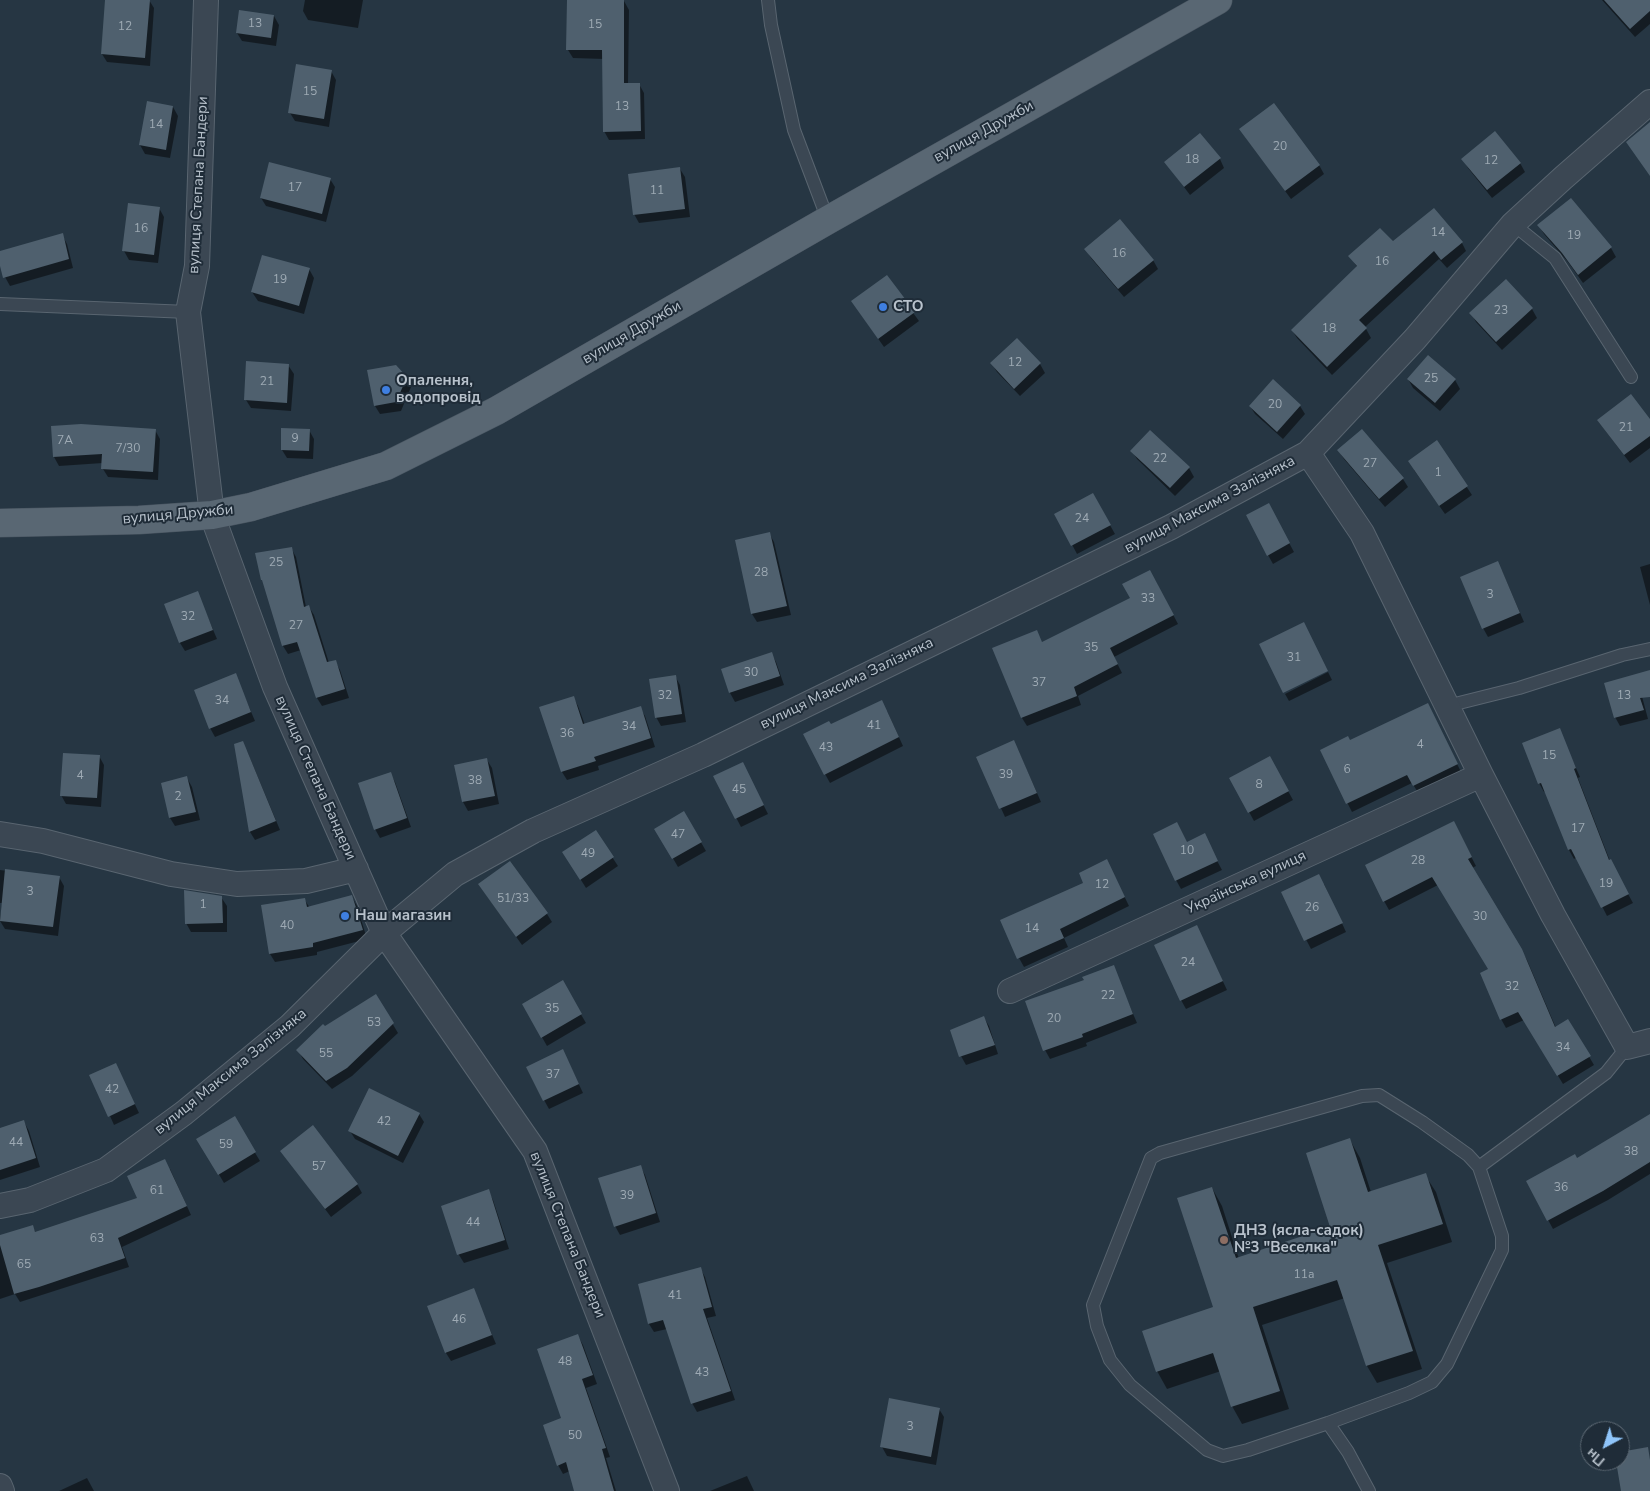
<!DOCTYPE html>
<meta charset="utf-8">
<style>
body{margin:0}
#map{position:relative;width:1650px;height:1491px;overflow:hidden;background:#263643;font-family:"Nunito Sans",sans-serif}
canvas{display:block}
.north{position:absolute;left:1580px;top:1421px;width:50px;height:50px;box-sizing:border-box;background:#1f2c38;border:1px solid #5c6873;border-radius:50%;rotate:220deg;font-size:14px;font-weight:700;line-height:20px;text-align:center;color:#b8c2cc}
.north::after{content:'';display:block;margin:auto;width:18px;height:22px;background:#8fc5fa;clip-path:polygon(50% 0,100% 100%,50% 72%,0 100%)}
</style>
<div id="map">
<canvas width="1650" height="1491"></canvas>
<div class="north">Пн</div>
</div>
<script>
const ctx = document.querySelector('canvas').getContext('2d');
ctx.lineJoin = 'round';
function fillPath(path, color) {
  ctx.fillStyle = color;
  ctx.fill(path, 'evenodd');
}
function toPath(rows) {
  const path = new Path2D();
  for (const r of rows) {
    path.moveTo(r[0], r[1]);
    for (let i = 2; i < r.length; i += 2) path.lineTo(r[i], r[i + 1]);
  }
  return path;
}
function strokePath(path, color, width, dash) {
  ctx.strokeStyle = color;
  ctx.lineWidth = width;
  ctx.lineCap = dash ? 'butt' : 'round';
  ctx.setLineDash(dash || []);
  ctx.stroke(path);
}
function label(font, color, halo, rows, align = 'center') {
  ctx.font = font + ' "Nunito Sans",sans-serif';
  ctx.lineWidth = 4;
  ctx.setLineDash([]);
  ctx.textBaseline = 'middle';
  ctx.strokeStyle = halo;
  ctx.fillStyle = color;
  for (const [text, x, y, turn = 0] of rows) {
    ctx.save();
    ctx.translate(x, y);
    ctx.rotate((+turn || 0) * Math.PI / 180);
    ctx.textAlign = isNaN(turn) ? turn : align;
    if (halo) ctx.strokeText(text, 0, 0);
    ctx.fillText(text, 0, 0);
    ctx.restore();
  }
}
fillPath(toPath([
 [106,0,149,0,154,8,150,66,107,62,102,54],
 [305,0,363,0,358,28,308,20,303,11],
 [1602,0,1650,0,1650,24,1635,37],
 [624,1,629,10,628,84,639,84,644,93,645,139,609,140,604,131,604,59,573,58,568,50],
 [274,16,279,25,276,46,242,41,237,33],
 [331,71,336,80,329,127,295,121,290,113],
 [173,107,178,116,170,158,145,154,140,145],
 [1246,138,1319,165,1324,174,1291,199],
 [1220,159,1224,168,1190,195,1165,162],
 [1463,159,1520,163,1525,172,1492,198,1468,168],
 [680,169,685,177,690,217,639,223,634,214],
 [330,179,335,187,326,222,266,206,261,198],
 [159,208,164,217,158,263,129,260,124,251],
 [1539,226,1611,248,1616,257,1583,283,1568,262,1544,234],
 [62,235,67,244,73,268,10,286,5,277,0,262,0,252],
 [1393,243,1462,243,1466,251,1447,268,1439,259,1365,327,1371,338,1332,375,1297,338,1292,330,1358,268,1350,257],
 [1086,249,1153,260,1158,269,1124,297,1091,258],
 [309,269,314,278,304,314,258,301,252,292],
 [887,277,919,321,884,347,858,310],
 [1532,309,1537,318,1502,350,1476,322,1471,313],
 [992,364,1040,364,1045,373,1020,396,997,372],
 [288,365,294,374,291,411,251,408,246,400],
 [406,378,411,387,401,411,380,414,375,406],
 [1408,379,1455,380,1460,389,1440,411,1413,388],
 [1250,406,1300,406,1305,414,1283,439,1255,414],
 [1598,421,1650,421,1650,448,1630,463],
 [53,427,155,430,160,439,158,480,108,477,103,469,103,463,59,466,54,457],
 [309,430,314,439,313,459,287,458,282,450],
 [1150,431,1189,468,1194,477,1175,496,1137,459,1132,451],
 [1437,442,1472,495,1445,514,1414,470],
 [1339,451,1403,479,1408,487,1385,507,1344,459],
 [1093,495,1115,534,1077,554,1056,514],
 [1273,513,1294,552,1273,564,1268,555],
 [769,533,774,542,791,615,757,622,752,614],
 [291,548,296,557,306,607,309,607,314,615,329,663,335,661,340,670,349,698,322,706,317,698,301,650,288,654,283,646,265,585],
 [1650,564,1650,605,1640,567],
 [1502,571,1524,622,1488,637,1483,628],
 [1155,580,1178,624,1114,657,1122,673,1078,696,1081,705,1027,726,1022,718,1036,632,1042,643,1131,599],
 [197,592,217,639,185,651,180,643],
 [771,653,776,662,784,685,735,702,730,693,722,670],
 [1328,672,1332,680,1289,701,1285,694],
 [235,674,255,721,215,737,210,728],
 [675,676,680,685,686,722,661,726,656,717],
 [1639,685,1648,719,1620,726,1615,717],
 [573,697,578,706,585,725,640,708,645,716,655,747,598,766,599,770,567,780,562,772],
 [887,711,903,746,830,783,825,774,830,726],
 [1432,713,1462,774,1419,794,1412,783,1352,812,1321,751],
 [1559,730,1580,777,1578,778,1610,861,1633,903,1607,916,1577,857,1574,859,1569,850,1546,791,1544,792,1539,783],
 [1018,750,1041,802,1005,817,978,757],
 [247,751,280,830,255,840,250,832],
 [99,756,104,765,101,807,66,804,61,795],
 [1270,758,1293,800,1254,821,1231,779],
 [487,760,492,768,499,804,468,811,463,802,455,766],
 [747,772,768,814,741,827,715,777],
 [390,773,395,782,411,827,380,838,375,829],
 [187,778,192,787,200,820,175,826,170,818],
 [684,813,706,851,678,867,656,829],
 [595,831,618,866,586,888,569,861],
 [1458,831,1476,866,1472,868,1527,960,1556,1028,1568,1021,1594,1065,1563,1084,1524,1020,1506,1028,1501,1019,1490,970,1438,885,1389,910,1384,901],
 [1207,842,1222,870,1181,889,1176,880,1187,843],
 [1111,869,1129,906,1064,938,1068,947,1024,967,1019,958,1085,884],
 [0,870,59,877,64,886,58,936,5,929,0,921,2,903,0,903],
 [1324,884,1346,932,1311,949,1282,893],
 [479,885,547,914,552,922,522,945],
 [221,897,227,906,227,932,191,932,186,923],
 [352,897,357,906,367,939,317,952,317,955,275,962,270,954,304,899,310,908],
 [1201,935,1227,990,1186,1009,1181,1000],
 [1113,967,1137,1023,1086,1043,1087,1046,1050,1059,1045,1050,1085,981],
 [562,982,586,1023,547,1046,523,1004],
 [376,996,398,1033,352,1076,332,1089,303,1059,298,1050,325,1028],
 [984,1018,989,1026,998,1054,966,1065,961,1056,951,1030],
 [567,1059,583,1093,549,1109,544,1100],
 [120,1073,139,1113,114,1125,110,1116],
 [419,1114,424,1122,403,1163,355,1139,350,1131],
 [234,1118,260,1161,224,1183,198,1139],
 [24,1122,29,1131,40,1167,0,1180,0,1130],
 [1650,1129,1650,1174,1608,1200,1553,1229,1527,1181],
 [1350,1140,1360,1158,1371,1192,1425,1175,1436,1192,1452,1242,1387,1263,1422,1369,1377,1383,1367,1366,1345,1298,1262,1325,1289,1409,1242,1424,1232,1406,1221,1371,1167,1389,1157,1371,1214,1308,1212,1188,1222,1206,1239,1259,1332,1228],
 [281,1151,357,1184,362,1193,331,1217],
 [640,1166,645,1175,660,1222,620,1235,615,1226],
 [170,1169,191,1215,122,1247,129,1267,20,1302,15,1294,0,1299,0,1236,32,1227,36,1233,139,1199],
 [488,1191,493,1200,509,1249,464,1263,459,1255,443,1206],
 [700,1268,705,1277,716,1316,707,1318,735,1400,697,1412,692,1403,667,1329,654,1332,649,1324,639,1285],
 [473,1289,496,1344,451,1361,446,1353,428,1306],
 [578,1336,583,1345,597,1384,586,1388,610,1457,606,1458,616,1491,575,1491,570,1471,563,1474,558,1465,563,1419],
 [939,1409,944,1417,936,1465,887,1456,882,1447],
 [747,1476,754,1491,710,1491],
 [87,1478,94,1491,59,1491]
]), '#0007');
fillPath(toPath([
 [105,0,150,0,145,58,101,54],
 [567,0,624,0,624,83,640,83,641,131,603,132,602,50,566,50],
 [1604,0,1650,0,1650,11,1630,29],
 [239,10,274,15,271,38,236,33],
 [296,64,332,70,324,119,288,113],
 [147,101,173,106,166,150,139,145],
 [1274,103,1320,165,1285,191,1239,129],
 [1650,122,1650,176,1626,142],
 [1495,131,1521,163,1487,190,1461,159],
 [1200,133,1221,158,1184,187,1164,162],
 [269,162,331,178,322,214,260,198],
 [680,167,685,209,633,215,628,174],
 [1571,198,1612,247,1578,275,1562,253,1537,225],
 [128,203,160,207,154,255,122,251],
 [1434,208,1463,242,1441,260,1434,251,1359,320,1367,328,1327,367,1291,330,1357,266,1348,256,1380,228,1393,241],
 [1120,219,1154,260,1118,289,1084,249],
 [63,233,69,259,3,278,0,266,0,251],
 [262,255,310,268,299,306,251,292],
 [887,275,915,312,878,339,851,301],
 [1506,279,1533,308,1496,342,1469,313],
 [1017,338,1041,363,1014,389,990,363],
 [1428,355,1456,379,1435,403,1407,379],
 [246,361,289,364,287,403,244,400],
 [396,365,407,377,396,402,374,406,367,370],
 [1273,379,1301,405,1277,432,1249,406],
 [1631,394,1650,419,1650,436,1624,455,1597,420],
 [81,424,156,429,153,472,101,469,102,454,53,457,51,426],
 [281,428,310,429,309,451,281,450],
 [1362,429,1404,478,1379,499,1337,450],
 [1150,430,1190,467,1170,488,1130,451],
 [1437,440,1468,486,1439,506,1408,461],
 [1093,493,1111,525,1071,546,1054,514],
 [1269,503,1290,543,1267,556,1246,515],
 [770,532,787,606,751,614,735,540],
 [292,547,304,607,309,605,327,662,336,660,345,689,316,698,297,642,282,646,262,580,261,580,255,553],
 [1498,561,1520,613,1482,629,1460,577],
 [1150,570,1174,615,1110,648,1118,664,1074,687,1077,696,1021,718,992,648,1037,630,1042,642,1130,598,1122,584],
 [198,591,213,630,179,643,164,604],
 [1304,622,1328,671,1283,693,1259,644],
 [772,652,780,676,729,693,721,669],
 [1650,670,1650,697,1640,698,1644,710,1614,718,1604,683],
 [236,673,251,712,209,729,194,690],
 [676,675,682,714,655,718,649,679],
 [574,696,583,724,641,706,651,738,594,757,596,761,561,772,539,707],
 [882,700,899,737,824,775,803,734,829,721,831,724],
 [1428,703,1458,764,1413,786,1407,775,1346,804,1320,750,1348,736,1350,740],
 [1560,728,1576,768,1574,769,1609,860,1611,859,1629,894,1601,908,1571,849,1568,850,1541,783,1538,784,1522,743],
 [1014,740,1037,793,999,809,976,757],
 [243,741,276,821,249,832,234,744],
 [63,753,100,755,97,798,60,796],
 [1270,756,1289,791,1248,813,1229,778],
 [487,758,495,796,462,802,454,765],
 [743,762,764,805,735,819,713,776],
 [391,772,407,818,374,830,358,783],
 [187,776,196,812,169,818,161,783],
 [684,811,702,842,672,859,654,829],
 [1454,821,1472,857,1468,859,1522,949,1555,1027,1568,1019,1591,1056,1557,1076,1518,1012,1500,1020,1480,973,1488,969,1432,877,1383,902,1365,865],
 [1177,822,1187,842,1205,833,1218,861,1175,881,1153,834],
 [596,830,614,857,580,880,562,852],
 [1107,859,1125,897,1060,929,1064,938,1017,959,1000,920,1083,883,1079,873],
 [510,861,548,913,516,937,478,884],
 [5,869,60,876,53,927,0,921],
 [1319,874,1343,923,1304,941,1281,892],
 [184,890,222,896,223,923,185,924],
 [352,895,363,930,313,943,313,947,269,954,261,905,305,898,307,907],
 [1197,925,1223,981,1180,1001,1154,945],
 [1114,965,1133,1014,1082,1034,1083,1037,1043,1051,1025,1001,1084,980,1082,977],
 [563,980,582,1014,541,1038,522,1004],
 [376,994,394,1023,347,1068,326,1081,296,1050,323,1024,325,1026],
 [984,1016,995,1045,959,1057,950,1030],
 [563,1049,579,1084,543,1101,526,1067],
 [116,1063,135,1104,108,1117,89,1075],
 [369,1088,420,1113,398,1156,348,1131],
 [1650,1114,1650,1162,1603,1191,1547,1221,1526,1181,1575,1154,1577,1158],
 [235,1116,256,1152,218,1175,196,1139],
 [24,1120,36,1158,0,1170,0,1128],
 [313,1125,358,1184,325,1209,280,1151],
 [1350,1138,1368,1192,1426,1173,1443,1224,1378,1245,1413,1351,1366,1366,1337,1280,1253,1307,1280,1391,1231,1407,1213,1353,1156,1372,1142,1331,1213,1307,1177,1198,1212,1187,1236,1258,1330,1227,1306,1153],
 [165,1159,187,1206,118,1238,125,1258,39,1287,14,1294,0,1245,0,1235,33,1225,35,1232,137,1198,127,1176],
 [641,1165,656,1213,614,1227,598,1178],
 [489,1189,505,1240,457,1255,441,1206],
 [701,1267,712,1307,703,1309,731,1391,691,1404,663,1320,648,1324,638,1284],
 [474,1288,492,1335,445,1353,427,1306],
 [578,1334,593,1375,582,1379,606,1448,602,1449,614,1491,574,1491,566,1462,557,1466,543,1425,561,1418,537,1349],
 [889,1398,940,1408,931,1457,880,1447],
 [1648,1447,1650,1460,1650,1491,1621,1491,1616,1461,1620,1461,1620,1452]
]), '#4f606e');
const service = toPath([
 [768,0,771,25,794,130,828,220],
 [1513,224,1555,258,1631,377],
 [0,304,188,312],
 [1447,706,1519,688,1622,655,1650,649],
 [1328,1423,1409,1393,1432,1382,1447,1364,1502,1250,1502,1236,1479,1167],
 [1369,1491,1348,1452,1328,1423,1248,1450,1223,1456,1207,1450,1130,1385,1110,1360,1097,1326,1093,1305,1151,1158,1160,1153,1362,1096,1379,1095,1422,1122,1468,1155,1479,1167,1606,1073,1627,1047]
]);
const minor = toPath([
 [206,0,197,266,188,312,212,515,275,687,384,933,535,1151,667,1491],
 [1308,453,1362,533,1481,775,1553,915,1627,1047,1650,1041],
 [0,834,43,841,171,874,237,884,306,881,356,869],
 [1010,991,1481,775],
 [0,1206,30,1200,106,1170,184,1113,290,1026,384,933,455,874,533,831,703,755,1171,527,1308,453,1415,339,1513,224,1563,178,1650,102],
 [0,1486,2,1491]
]);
const primary = toPath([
 [0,523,139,520,212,515,251,507,386,466,496,411,828,220,1218,0]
]);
strokePath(service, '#596570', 14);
strokePath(minor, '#596570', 26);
strokePath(primary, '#47535f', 29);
strokePath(service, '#3b4753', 12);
strokePath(minor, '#3b4753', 24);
strokePath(primary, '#596773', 28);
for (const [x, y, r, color] of [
 [883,307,5,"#3f7fe0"],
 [386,390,5,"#3f7fe0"],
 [345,916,5,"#3f7fe0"],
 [1224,1240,5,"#8d6e63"]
]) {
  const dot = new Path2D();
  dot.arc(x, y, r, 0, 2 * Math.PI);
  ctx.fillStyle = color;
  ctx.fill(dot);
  strokePath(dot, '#1f2c38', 2);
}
label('12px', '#9eaab4', null, [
 ["13",255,24],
 ["15",595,25],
 ["12",125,27],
 ["15",310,92],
 ["13",622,107],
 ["14",156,125],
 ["20",1280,147],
 ["18",1192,160],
 ["12",1491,161],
 ["17",295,188],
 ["11",657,191],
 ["16",141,229],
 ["14",1438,233],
 ["19",1574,236],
 ["16",1119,254],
 ["16",1382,262],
 ["19",280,280],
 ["23",1501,311],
 ["18",1329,329],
 ["12",1015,363],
 ["25",1431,379],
 ["21",267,382],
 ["20",1275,405],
 ["21",1626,428],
 ["9",295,439],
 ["7А",65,441],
 ["7/30",128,449],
 ["22",1160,459],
 ["27",1370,464],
 ["1",1438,473],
 ["24",1082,519],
 ["25",276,563],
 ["28",761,573],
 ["3",1490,595],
 ["33",1148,599],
 ["32",188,617],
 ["27",296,626],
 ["35",1091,648],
 ["31",1294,658],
 ["30",751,673],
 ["37",1039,683],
 ["32",665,696],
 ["13",1624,696],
 ["34",222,701],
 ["41",874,726],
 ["34",629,727],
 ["36",567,734],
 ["4",1420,745],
 ["43",826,748],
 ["15",1549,756],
 ["6",1347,770],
 ["39",1006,775],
 ["4",80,776],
 ["38",475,781],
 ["8",1259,785],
 ["45",739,790],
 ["2",178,797],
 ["17",1578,829],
 ["47",678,835],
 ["10",1187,851],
 ["49",588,854],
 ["28",1418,861],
 ["19",1606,884],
 ["12",1102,885],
 ["3",30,892],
 ["51/33",513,899],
 ["1",203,905],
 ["26",1312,908],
 ["30",1480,917],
 ["40",287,926],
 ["14",1032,929],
 ["24",1188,963],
 ["32",1512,987],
 ["22",1108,996],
 ["35",552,1009],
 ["20",1054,1019],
 ["53",374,1023],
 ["34",1563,1048],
 ["55",326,1054],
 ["37",553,1075],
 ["42",112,1090],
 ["42",384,1122],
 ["44",16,1143],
 ["59",226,1145],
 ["38",1631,1152],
 ["57",319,1167],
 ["36",1561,1188],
 ["61",157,1191],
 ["39",627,1196],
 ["44",473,1223],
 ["63",97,1239],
 ["65",24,1265],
 ["11а",1304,1275],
 ["41",675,1296],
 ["46",459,1320],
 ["48",565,1362],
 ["43",702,1373],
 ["3",910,1427],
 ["50",575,1436]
]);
label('15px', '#b8c2cc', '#1f2c38', [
 ["вулиця Дружби",984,132,-29],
 ["вулиця Степана Бандери",199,185,-87],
 ["вулиця Дружби",632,333,-30],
 ["вулиця Максима Залізняка",1210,505,-28],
 ["вулиця Дружби",178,515,-5],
 ["вулиця Максима Залізняка",847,684,-26],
 ["вулиця Степана Бандери",315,778,66],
 ["Українська вулиця",1246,883,-25],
 ["вулиця Максима Залізняка",231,1072,-39],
 ["вулиця Степана Бандери",567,1235,68]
]);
label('bold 15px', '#b8c2cc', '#1f2c38', [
 ["СТО",893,307],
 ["Опалення,",396,381],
 ["водопровід",396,398],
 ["Наш магазин",355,916],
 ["ДНЗ (ясла-садок)",1234,1231],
 ["№3 \"Веселка\"",1234,1248]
], 'left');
</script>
